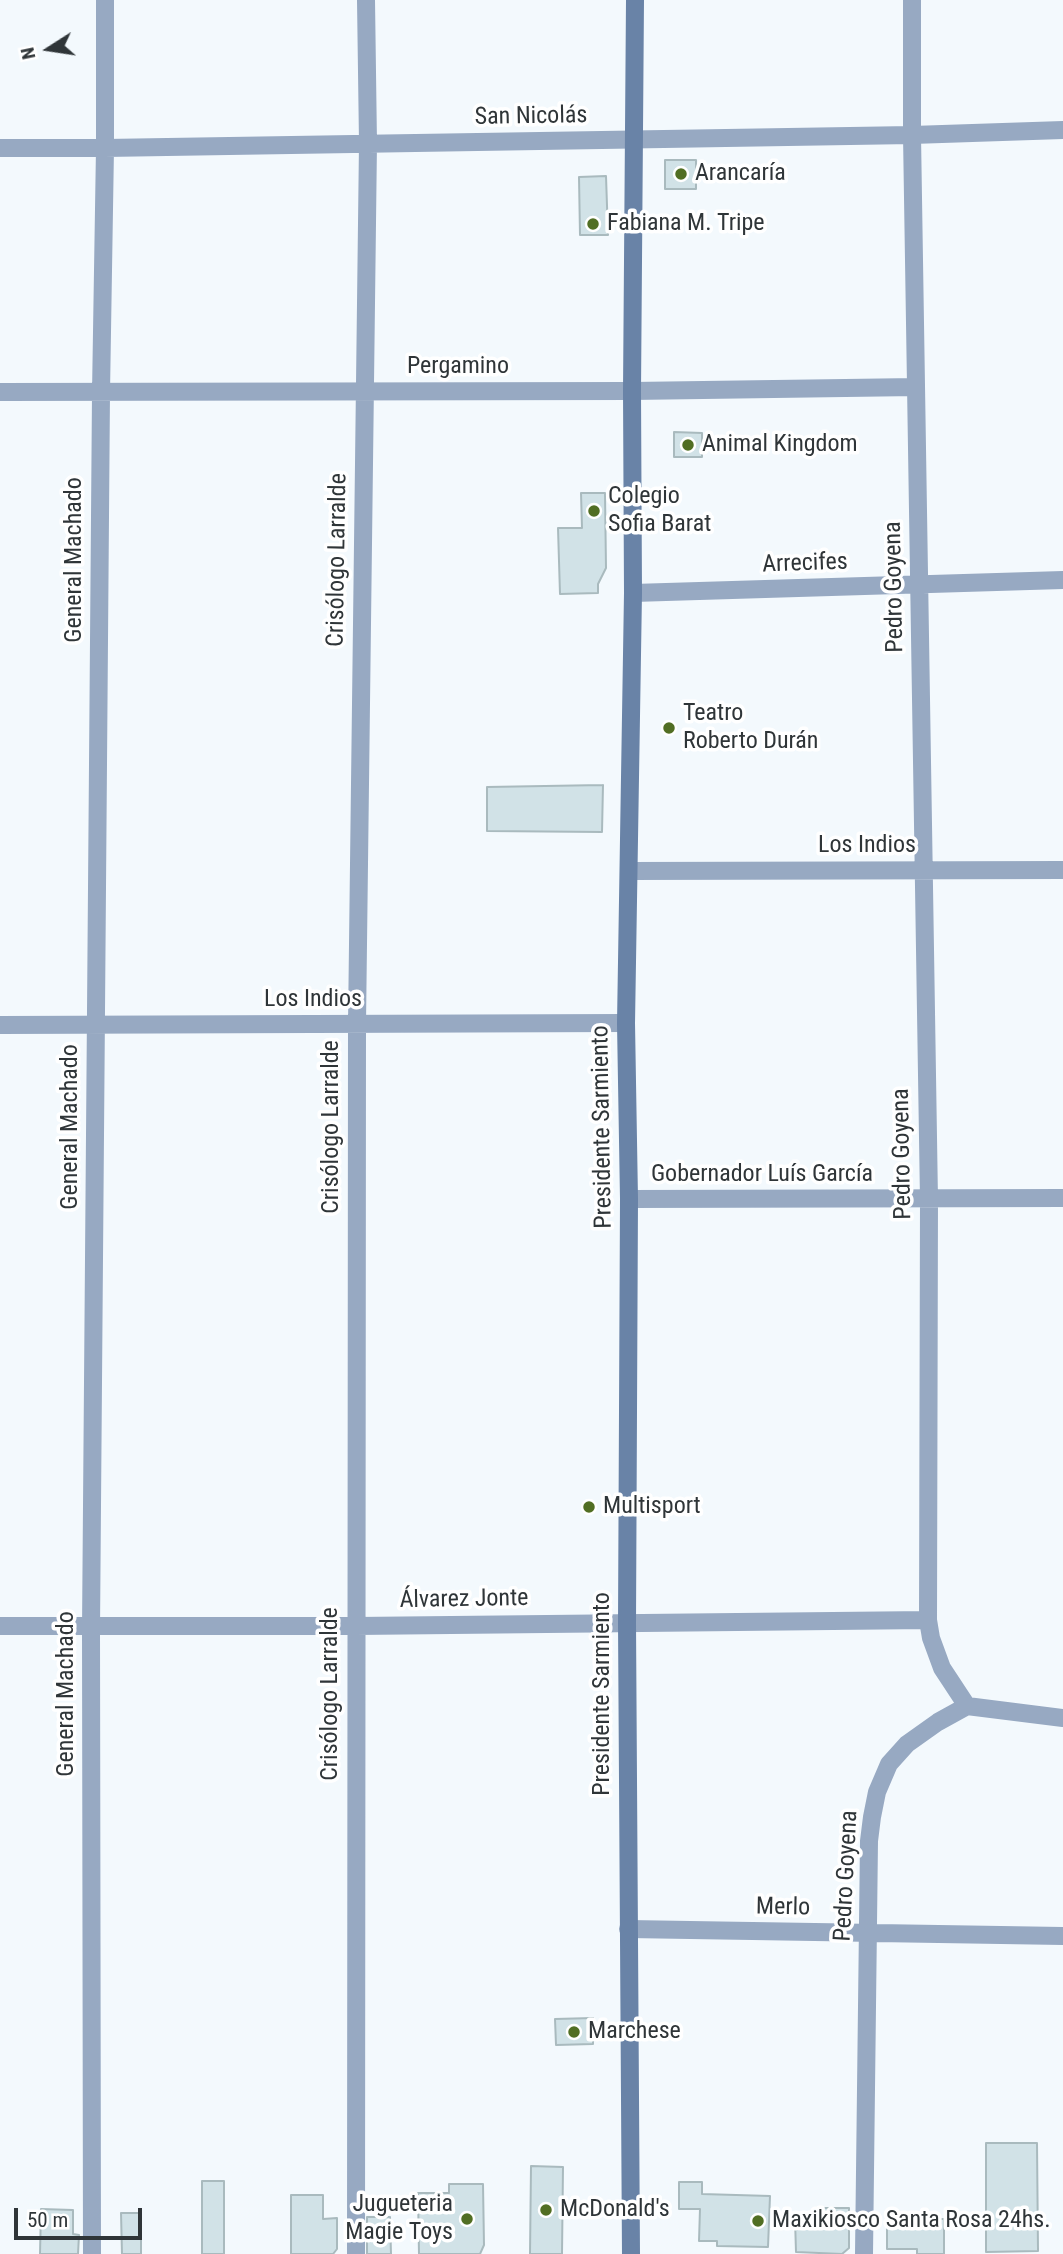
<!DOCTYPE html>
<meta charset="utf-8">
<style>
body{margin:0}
#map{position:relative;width:1063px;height:2254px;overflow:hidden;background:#f3f9fd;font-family:"Roboto Condensed",sans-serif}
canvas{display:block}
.north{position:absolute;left:14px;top:14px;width:70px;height:70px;-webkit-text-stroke:5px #fff;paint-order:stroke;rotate:258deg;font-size:19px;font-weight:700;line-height:28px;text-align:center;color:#2f3538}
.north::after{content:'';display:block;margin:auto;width:24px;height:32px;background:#2f3538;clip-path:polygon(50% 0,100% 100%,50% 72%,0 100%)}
.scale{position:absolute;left:14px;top:2208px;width:128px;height:32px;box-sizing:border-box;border:4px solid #2f3538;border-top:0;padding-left:9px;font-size:21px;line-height:24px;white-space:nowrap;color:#2f3538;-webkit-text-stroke:5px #fff;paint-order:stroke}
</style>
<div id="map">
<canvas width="1063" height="2254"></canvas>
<div class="north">N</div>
<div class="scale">50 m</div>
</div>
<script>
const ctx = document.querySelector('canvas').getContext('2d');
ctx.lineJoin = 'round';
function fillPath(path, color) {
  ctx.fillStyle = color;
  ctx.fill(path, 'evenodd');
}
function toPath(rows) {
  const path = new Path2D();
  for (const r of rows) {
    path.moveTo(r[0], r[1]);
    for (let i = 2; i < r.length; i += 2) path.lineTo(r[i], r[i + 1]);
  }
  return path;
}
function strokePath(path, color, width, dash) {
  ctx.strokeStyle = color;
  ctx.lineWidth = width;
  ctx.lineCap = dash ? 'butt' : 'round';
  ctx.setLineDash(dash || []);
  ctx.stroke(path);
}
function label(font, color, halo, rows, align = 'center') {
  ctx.font = font + ' "Roboto Condensed",sans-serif';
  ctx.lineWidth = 7;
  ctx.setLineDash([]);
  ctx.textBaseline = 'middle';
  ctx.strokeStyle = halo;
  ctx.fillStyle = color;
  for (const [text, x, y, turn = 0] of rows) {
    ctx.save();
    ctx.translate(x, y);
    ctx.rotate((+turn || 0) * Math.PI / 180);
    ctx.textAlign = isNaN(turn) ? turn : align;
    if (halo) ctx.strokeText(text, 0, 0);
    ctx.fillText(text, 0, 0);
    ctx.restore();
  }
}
const building = toPath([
 [665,160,696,160,696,189,665,189,665,160],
 [606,176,608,235,580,235,579,177,606,176],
 [674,432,702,433,702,457,674,457,674,432],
 [581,493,605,493,606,568,598,584,598,593,560,594,558,528,582,528,581,493],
 [603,785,602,832,487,831,487,787,603,785],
 [593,2018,593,2044,556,2045,555,2019,593,2018],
 [986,2143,1037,2143,1038,2251,986,2252,986,2143],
 [531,2166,563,2167,562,2254,530,2254,531,2166],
 [202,2181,224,2181,224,2254,202,2254,202,2181],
 [679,2182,702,2182,702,2194,770,2196,768,2247,717,2246,717,2241,699,2241,700,2209,679,2209,679,2182],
 [449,2184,483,2184,484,2245,480,2254,419,2254,418,2193,449,2193,449,2184],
 [291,2195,323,2195,323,2219,337,2218,337,2249,333,2254,291,2254,291,2195],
 [818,2208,849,2208,849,2248,842,2254,796,2252,795,2219,818,2219,818,2208],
 [41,2209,73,2210,73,2234,79,2235,78,2254,40,2254,41,2209],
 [121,2213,141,2213,141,2254,122,2254,121,2213],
 [367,2217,390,2217,391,2254,367,2254,367,2217],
 [887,2219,944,2219,944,2254,917,2254,917,2249,887,2249,887,2219]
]);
fillPath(building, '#d1e2e7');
strokePath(building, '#a9babe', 2);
strokePath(toPath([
 [912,0,912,135,929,1199,928,1620,931,1638,942,1668,967,1706],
 [0,148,105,148,912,135,1063,130],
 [0,392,632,391,916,387],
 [633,593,1063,580],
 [629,871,1063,870],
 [0,1025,626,1023],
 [629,1199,1063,1198],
 [0,1626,356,1626,928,1620],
 [967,1706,1063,1718],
 [628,1929,1063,1936],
 [92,2254,91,1628,101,393,105,148,105,0],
 [356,2254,357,1024,368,143,366,0],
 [864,2254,869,1841,872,1817,877,1792,889,1764,907,1744,938,1722,967,1706]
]), '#97a9c2', 18);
strokePath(toPath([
 [631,2254,627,1622,629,1199,626,1023,633,593,632,391,635,0]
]), '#6983a7', 18);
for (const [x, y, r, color] of [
 [681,174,7,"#516e23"],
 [593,224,7,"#516e23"],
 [688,445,7,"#516e23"],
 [594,511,7,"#516e23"],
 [669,728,7,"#516e23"],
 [589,1507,7,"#516e23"],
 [574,2032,7,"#516e23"],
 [546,2210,7,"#516e23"],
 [467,2219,7,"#516e23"],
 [758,2221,7,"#516e23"]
]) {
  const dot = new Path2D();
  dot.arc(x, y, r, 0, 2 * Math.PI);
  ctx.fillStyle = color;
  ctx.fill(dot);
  strokePath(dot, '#fff', 2.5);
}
label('24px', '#2f3538', '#fff', [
 ["San Nicolás",531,117,-1],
 ["Pergamino",458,367],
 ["General Machado",75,560,-90],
 ["Crisólogo Larralde",338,560,-89],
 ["Arrecifes",805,564,-2],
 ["Pedro Goyena",895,587,-91],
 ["Los Indios",867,846],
 ["Los Indios",313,1000],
 ["General Machado",71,1127,-90],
 ["Crisólogo Larralde",332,1127,-90],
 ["Presidente Sarmiento",603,1127,-91],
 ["Pedro Goyena",903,1154,-91],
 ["Gobernador Luís García",762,1175],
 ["Álvarez Jonte",464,1600,-1],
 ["General Machado",67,1694,-90],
 ["Crisólogo Larralde",331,1694,-90],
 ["Presidente Sarmiento",603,1694,-90],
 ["Pedro Goyena",847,1876,-87],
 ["Merlo",783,1908,1]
]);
label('24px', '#2f3538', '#fff', [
 ["Arancaría",695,174],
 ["Fabiana M. Tripe",607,224],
 ["Animal Kingdom",702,445],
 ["Colegio",608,497],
 ["Sofia Barat",608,525],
 ["Teatro",683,714],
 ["Roberto Durán",683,742],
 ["Multisport",603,1507],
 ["Marchese",588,2032],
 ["Jugueteria",453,2205,"right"],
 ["Magie Toys",453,2233,"right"],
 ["McDonald's",560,2210],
 ["Maxikiosco Santa Rosa 24hs.",772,2221]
], 'left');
</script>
